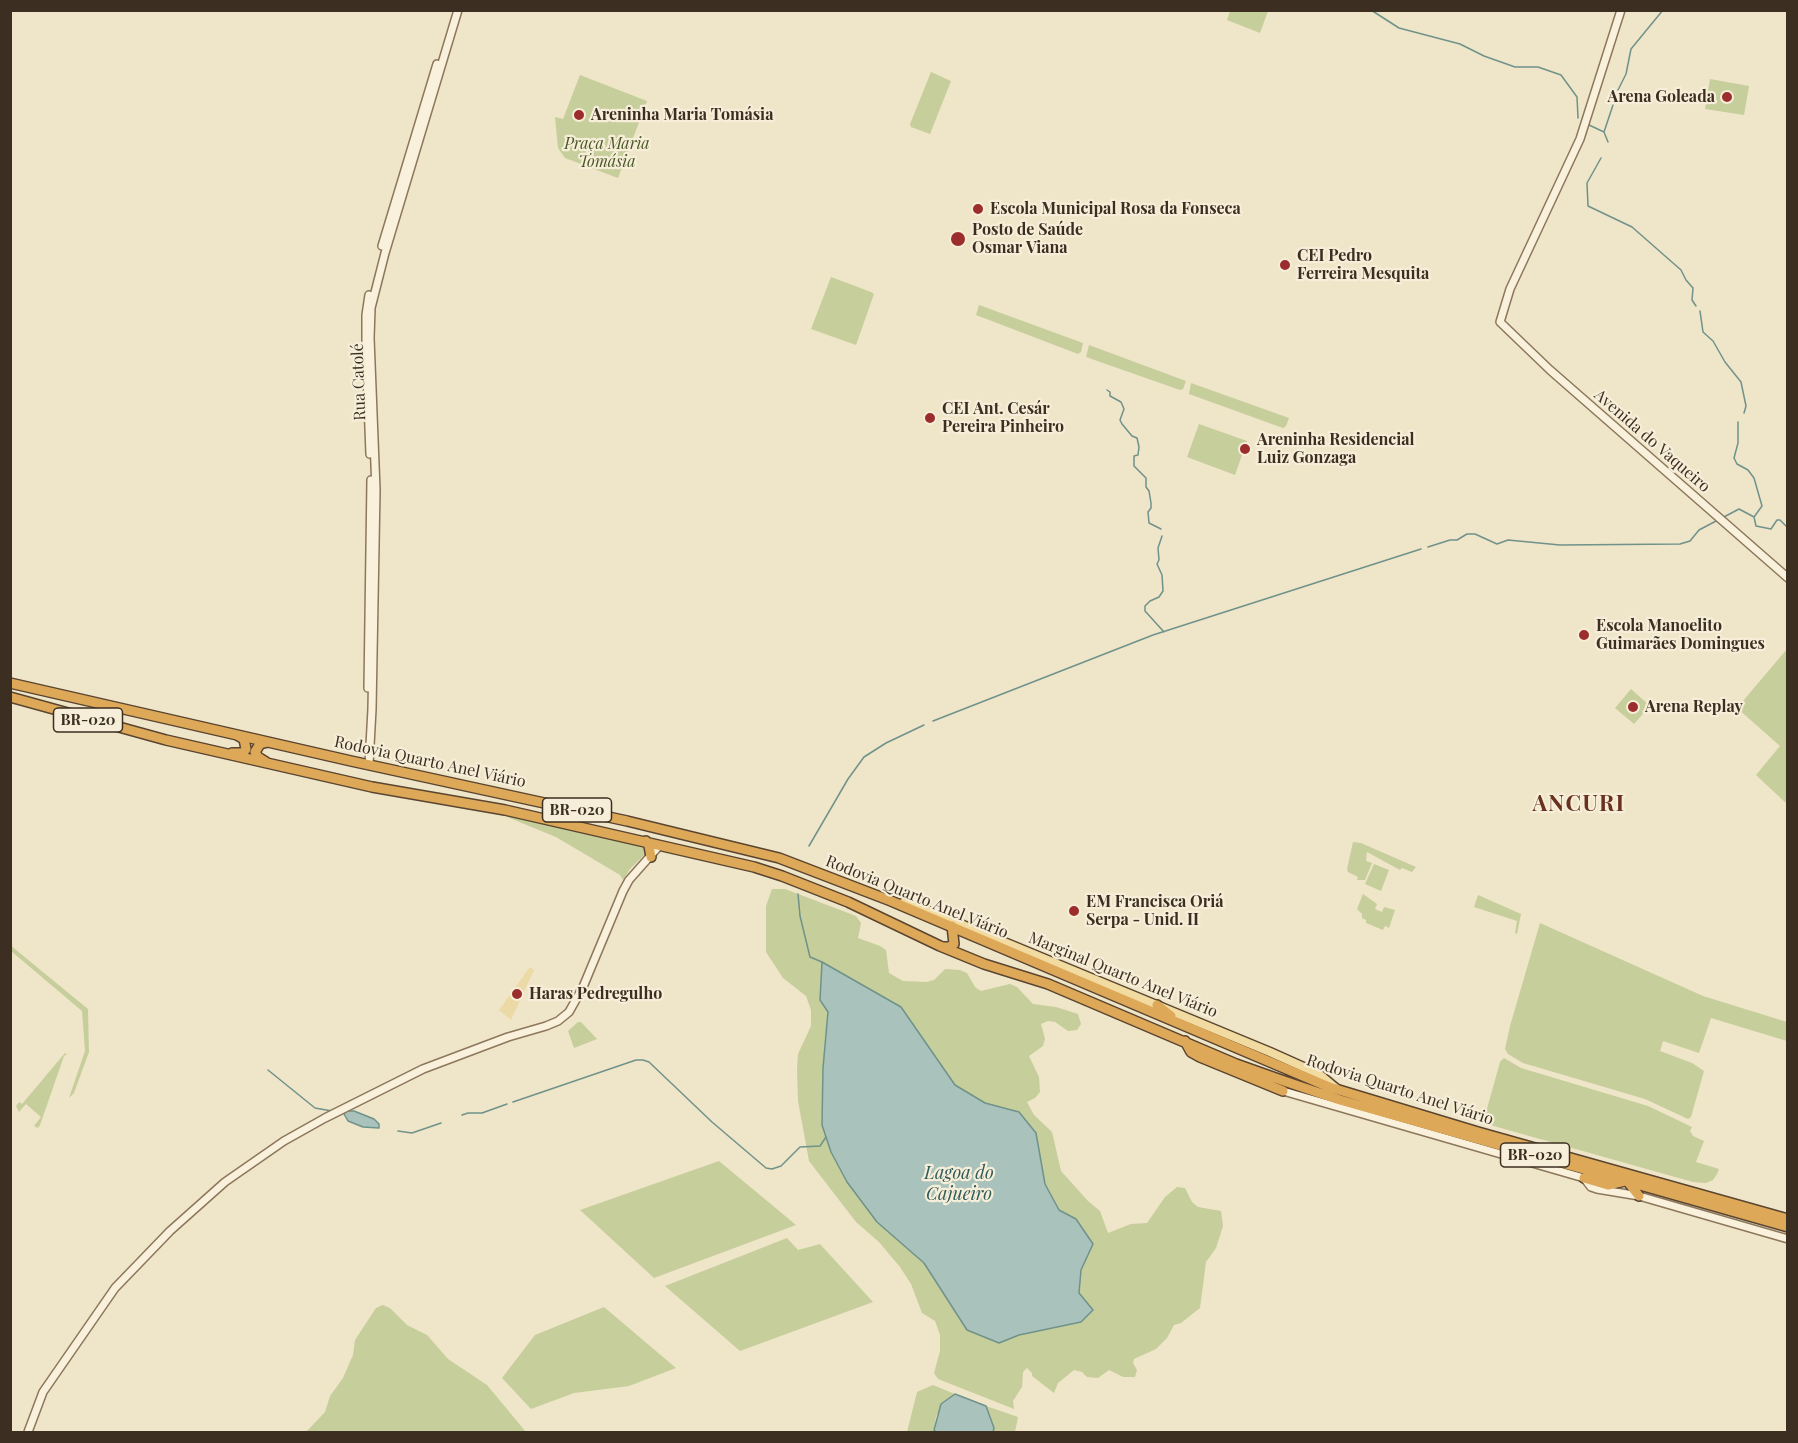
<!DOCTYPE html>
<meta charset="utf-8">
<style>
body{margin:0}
#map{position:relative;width:1798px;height:1443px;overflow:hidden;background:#efe5c8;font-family:"Playfair Display",serif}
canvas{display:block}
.frame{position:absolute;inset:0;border:12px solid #3c2e20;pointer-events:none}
</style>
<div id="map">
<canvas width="1798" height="1443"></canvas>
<div class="frame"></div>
</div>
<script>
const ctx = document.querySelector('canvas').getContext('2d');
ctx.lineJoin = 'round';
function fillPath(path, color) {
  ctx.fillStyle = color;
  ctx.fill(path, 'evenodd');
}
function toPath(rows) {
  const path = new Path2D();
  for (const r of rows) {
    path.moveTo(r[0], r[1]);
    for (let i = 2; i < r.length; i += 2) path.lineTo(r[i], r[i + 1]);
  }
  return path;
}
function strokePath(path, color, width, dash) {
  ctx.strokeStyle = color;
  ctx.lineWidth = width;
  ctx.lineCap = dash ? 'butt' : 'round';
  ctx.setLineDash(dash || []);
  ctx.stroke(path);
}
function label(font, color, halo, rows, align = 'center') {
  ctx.font = font + ' "Playfair Display",serif';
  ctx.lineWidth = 4.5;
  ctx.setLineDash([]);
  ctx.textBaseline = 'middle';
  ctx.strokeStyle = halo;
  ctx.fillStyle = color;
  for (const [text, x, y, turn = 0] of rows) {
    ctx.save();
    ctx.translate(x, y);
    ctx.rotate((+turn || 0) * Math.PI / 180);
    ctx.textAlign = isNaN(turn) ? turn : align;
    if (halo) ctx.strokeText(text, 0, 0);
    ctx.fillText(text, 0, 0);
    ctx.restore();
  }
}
fillPath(toPath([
 [1230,11,1268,11,1260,33,1227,20],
 [931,72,951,81,930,134,911,127,910,124],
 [580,75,647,101,618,178,565,158,558,148,555,117,563,119],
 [1710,79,1749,86,1744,115,1705,109],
 [831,277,871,292,874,294,856,345,811,329],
 [979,305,1083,343,1081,352,1078,354,976,315],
 [1089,345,1186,381,1183,389,1180,390,1086,357],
 [1191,383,1289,418,1286,426,1283,428,1189,394],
 [1199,424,1247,441,1235,475,1187,457],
 [1787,649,1787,804,1756,775,1780,746,1737,708],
 [1631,689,1650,706,1634,724,1615,708],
 [490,810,645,845,646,853,630,869,623,880,620,875,556,837],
 [1353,842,1361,843,1416,867,1412,872,1402,868,1400,870,1367,852,1366,861,1372,863,1365,880,1357,880,1358,877,1348,872,1347,869],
 [1374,864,1389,870,1381,891,1365,884],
 [772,889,785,889,856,916,861,923,858,938,880,946,886,950,889,973,903,981,927,982,934,980,945,969,960,970,967,973,975,987,981,991,1010,984,1017,987,1033,1004,1056,1007,1078,1014,1081,1024,1077,1030,1068,1031,1055,1022,1048,1021,1041,1024,1045,1039,1043,1046,1029,1056,1039,1077,1040,1092,1035,1098,1027,1102,1034,1115,1052,1132,1061,1171,1088,1201,1100,1211,1108,1233,1131,1224,1147,1223,1165,1197,1177,1187,1185,1188,1192,1202,1198,1207,1221,1211,1223,1226,1216,1248,1206,1262,1200,1308,1181,1323,1174,1325,1167,1338,1156,1349,1134,1359,1133,1363,1137,1370,1135,1377,1123,1377,1109,1370,1098,1378,1087,1377,1082,1372,1074,1370,1058,1383,1054,1393,1032,1376,1032,1373,1027,1368,1023,1372,1022,1387,1013,1401,1014,1409,938,1379,934,1373,940,1351,940,1335,935,1321,922,1313,911,1284,900,1267,879,1242,856,1222,809,1161,798,1101,797,1069,798,1054,811,1026,811,1010,806,996,783,978,766,952,766,906],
 [822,962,901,1007,955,1085,985,1103,1019,1112,1036,1133,1045,1184,1059,1210,1076,1219,1093,1244,1081,1270,1079,1293,1055,1328,1019,1335,999,1343,967,1330,924,1263,877,1222,847,1182,831,1152,822,1125,823,1068,828,1012,820,1000],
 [1363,894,1377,904,1375,909,1382,912,1384,907,1395,910,1389,928,1385,926,1383,930,1366,923,1366,920,1362,918,1362,914,1357,909],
 [1478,895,1521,914,1517,934,1515,933,1517,921,1474,907],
 [1540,923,1703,996,1787,1022,1787,1041,1711,1018,1699,1053,1663,1041,1660,1051,1692,1063,1704,1071,1691,1117,1688,1119,1645,1099,1523,1063,1508,1054,1505,1049,1510,1026],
 [10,945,88,1009,89,1052,74,1093,69,1098,85,1051,82,1011,11,951],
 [578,1022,581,1022,597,1039,574,1048,568,1031],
 [65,1053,67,1054,64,1056,40,1125,38,1128,34,1126,41,1117,26,1104,19,1112,16,1106,19,1102,22,1104],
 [1504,1058,1521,1068,1648,1106,1692,1127,1690,1131,1693,1136,1704,1141,1696,1162,1719,1169,1717,1174,1713,1180,1706,1183,1693,1182,1483,1123,1500,1062],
 [719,1161,796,1225,654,1278,580,1210],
 [787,1238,798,1250,820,1244,873,1302,740,1351,665,1286],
 [383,1305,390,1308,407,1325,427,1335,448,1359,487,1385,526,1432,306,1432,325,1412,330,1396,343,1378,353,1355,355,1340,376,1308],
 [604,1307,676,1368,629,1386,574,1393,531,1409,502,1378,535,1335],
 [933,1385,955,1394,936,1416,934,1430,936,1432,907,1432,917,1392],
 [986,1406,1018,1417,1015,1432,993,1432,994,1428]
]), '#c6ce9b');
fillPath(toPath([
 [530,967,534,970,511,1020,499,1010]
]), '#ebdaa5');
const water = toPath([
 [822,962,901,1007,955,1085,985,1103,1019,1112,1036,1133,1045,1184,1059,1210,1076,1219,1093,1244,1081,1270,1079,1293,1093,1310,1081,1322,1019,1335,999,1343,967,1330,924,1263,877,1222,847,1182,831,1152,822,1125,823,1068,828,1012,820,1000,822,962],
 [346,1111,354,1111,374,1119,379,1124,379,1128,363,1127,348,1121,344,1114,346,1111],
 [955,1394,986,1406,994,1428,993,1432,936,1432,934,1430,941,1404,955,1394]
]);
fillPath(water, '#a9c3bc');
strokePath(water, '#6f928a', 1.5);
strokePath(toPath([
 [1371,10,1399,28,1460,44,1484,56,1515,67,1538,67,1561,75,1577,97,1578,118],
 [1618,90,1626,74,1631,49,1663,10],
 [1589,125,1604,132,1608,142],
 [1604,132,1613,105],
 [1601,158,1587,183,1588,206,1632,227,1681,270,1686,280,1693,288,1692,300,1696,306],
 [1700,311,1703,332,1713,341,1725,362,1741,382,1746,406,1744,413],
 [1107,390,1110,392,1110,396,1121,402,1124,409,1120,420,1122,424,1132,436,1137,438,1139,447,1138,455,1134,456,1134,466,1146,478,1146,487,1149,491,1151,503,1151,508,1148,512,1149,523,1161,529],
 [1738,422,1738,443,1734,458,1737,464,1748,470,1754,478,1762,506,1754,517,1756,526,1771,529,1777,520,1780,520,1788,528],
 [1722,518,1739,509,1754,517],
 [1162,536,1158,548,1159,560,1157,564,1162,575,1163,591,1159,597,1150,601,1145,606,1145,611,1164,632],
 [1428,547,1450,540,1457,540,1467,534,1475,534,1497,544,1508,540,1560,545,1680,544,1690,541,1699,530,1718,520],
 [933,721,1153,635,1421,549],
 [809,846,848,779,864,757,886,743,924,725],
 [798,894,800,916,810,957,822,962],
 [268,1070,315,1108,332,1111],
 [513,1102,636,1060,643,1060,649,1062,712,1122,766,1168,772,1169,781,1166,800,1147,820,1146,826,1137],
 [462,1115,468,1113,482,1113,507,1104],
 [398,1131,412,1133,441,1123]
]), '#6f928a', 1.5);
const minor = toPath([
 [1621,10,1580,139,1510,289,1500,322,1550,370,1788,578],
 [382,246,437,64],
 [369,295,366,315,366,349,370,454],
 [368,688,371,480],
 [369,764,372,709,376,490,370,338,371,308,385,253,458,10],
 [1283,1091,1584,1178,1591,1187,1597,1189,1639,1196,1788,1239],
 [28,1432,43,1392,115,1288,170,1231,225,1182,284,1141,325,1118,423,1069,508,1037,546,1026,558,1021,569,1012,583,987,623,891,629,880,660,845]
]);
const major = toPath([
 [903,903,922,908,1270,1052,1319,1074,1337,1089]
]);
const highway = toPath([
 [10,683,351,761,627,821,779,858,891,901,1329,1087,1478,1132,1788,1219],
 [10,697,166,740,372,787,505,810,754,867,782,876,848,902,940,946,984,964,1048,984,1236,1064,1284,1081,1340,1100,1788,1227],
 [232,753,243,753,246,749,244,739,237,735],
 [266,762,258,757,255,752,260,744,268,742],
 [646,841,649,846,651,857],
 [943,947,949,947,954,944,952,926],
 [1157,1005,1171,1016],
 [1185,1041,1191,1052,1200,1057,1283,1091],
 [1584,1178,1608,1185,1625,1181],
 [1628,1182,1639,1196]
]);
strokePath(minor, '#8c775c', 10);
strokePath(major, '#5a4530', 11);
strokePath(highway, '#5a4530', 12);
strokePath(minor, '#f9f1db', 7);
strokePath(major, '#f2dba0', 8);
strokePath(highway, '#dea859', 9);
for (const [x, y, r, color] of [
 [1727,97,6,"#9b2e2c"],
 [579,115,6,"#9b2e2c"],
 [978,209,6,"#9b2e2c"],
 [958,239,8,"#9b2e2c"],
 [1285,265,6,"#9b2e2c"],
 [930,418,6,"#9b2e2c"],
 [1245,449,6,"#9b2e2c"],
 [1584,635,6,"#9b2e2c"],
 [1633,707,6,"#9b2e2c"],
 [1074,911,6,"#9b2e2c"],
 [517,994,6,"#9b2e2c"]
]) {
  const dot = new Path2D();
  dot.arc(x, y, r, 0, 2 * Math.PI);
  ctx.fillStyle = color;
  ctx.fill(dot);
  strokePath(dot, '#f6eed8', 2);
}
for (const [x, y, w] of [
 [88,720,69],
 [577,810,69],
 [1535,1155,69]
]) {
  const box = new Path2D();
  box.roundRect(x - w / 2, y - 12, w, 24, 4.5);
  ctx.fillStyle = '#f6eed8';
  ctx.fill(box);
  strokePath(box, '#3c2e20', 1.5);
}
label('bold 15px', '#3c2e20', null, [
 ["BR-020",88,720],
 ["BR-020",577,810],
 ["BR-020",1535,1155]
]);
label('bold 16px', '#3c2e20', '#f6eed8', [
 ["Arena Goleada",1715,97,"right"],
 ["Areninha Maria Tomásia",591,115],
 ["Escola Municipal Rosa da Fonseca",990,209],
 ["Posto de Saúde",972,230],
 ["Osmar Viana",972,248],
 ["CEI Pedro",1297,256],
 ["Ferreira Mesquita",1297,274],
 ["CEI Ant. Cesár",942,409],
 ["Pereira Pinheiro",942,427],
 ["Areninha Residencial",1257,440],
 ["Luiz Gonzaga",1257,458],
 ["Escola Manoelito",1596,626],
 ["Guimarães Domingues",1596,644],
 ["Arena Replay",1645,707],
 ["EM Francisca Oriá",1086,902],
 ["Serpa - Unid. II",1086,920],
 ["Haras Pedregulho",529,994]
], 'left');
label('italic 16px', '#4a5826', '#f6eed8', [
 ["Praça Maria",607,144],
 ["Tomásia",607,162]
]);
label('16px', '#3c2e20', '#f6eed8', [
 ["Rua Catolé",359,382,-92],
 ["Avenida do Vaqueiro",1652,441,41],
 ["Rodovia Quarto Anel Viário",430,762,12],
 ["Rodovia Quarto Anel Viário",917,897,22],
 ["Marginal Quarto Anel Viário",1123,975,22],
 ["Rodovia Quarto Anel Viário",1400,1090,18]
]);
label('italic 18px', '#2f5b5a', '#f6eed8', [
 ["Lagoa do",959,1173],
 ["Cajueiro",959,1194]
]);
ctx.letterSpacing = '1.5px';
label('bold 22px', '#69311f', '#f6eed8', [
 ["ANCURI",1579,804]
]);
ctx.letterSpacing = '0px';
</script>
